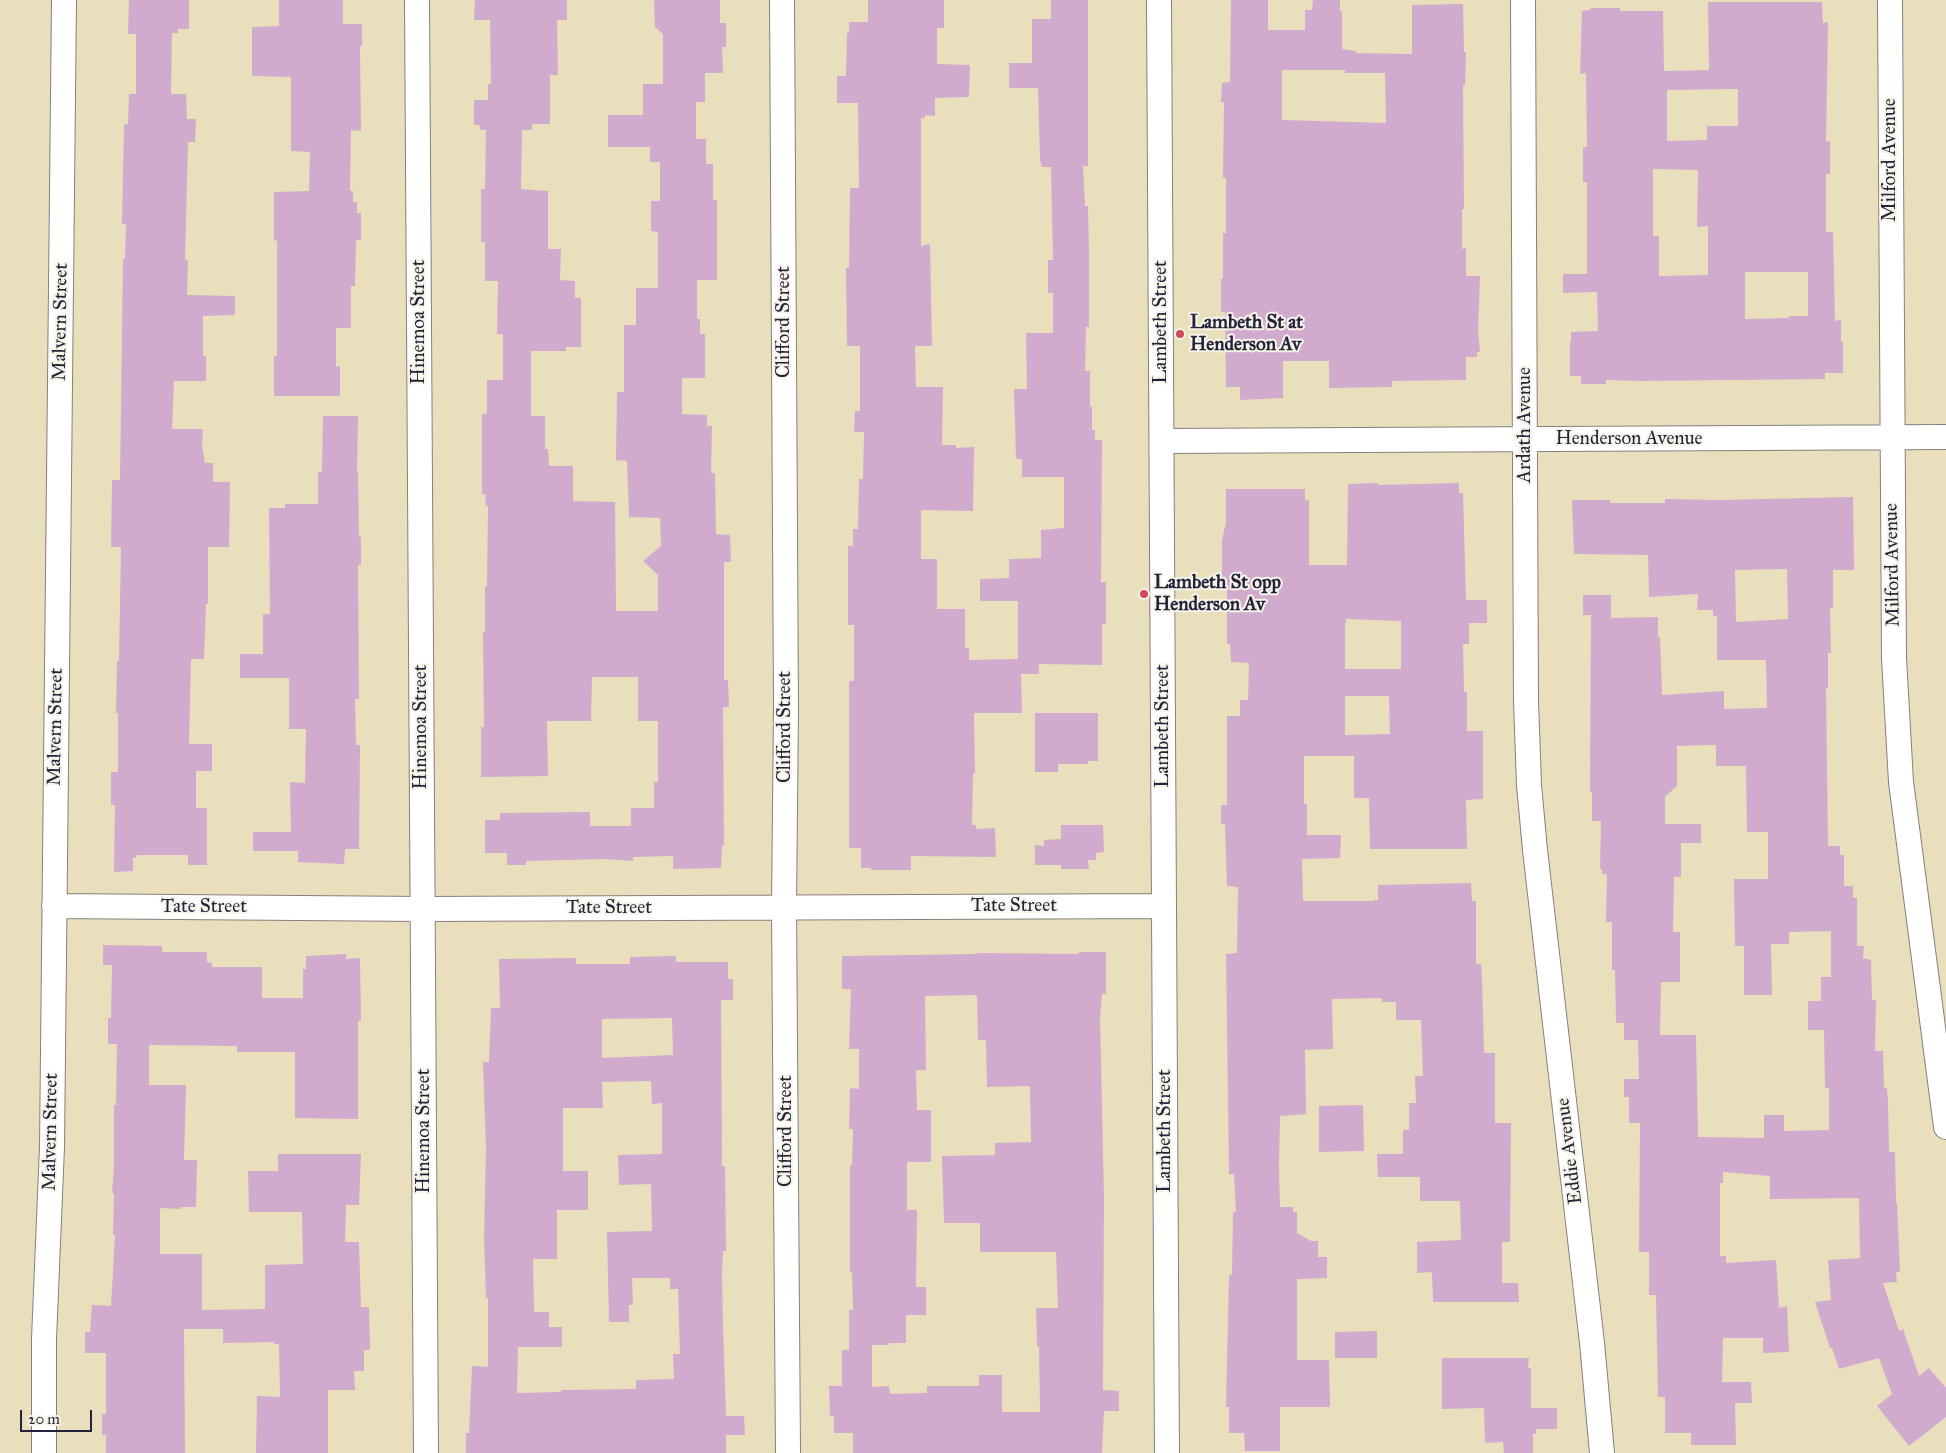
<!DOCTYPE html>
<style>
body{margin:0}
#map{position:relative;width:1946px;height:1453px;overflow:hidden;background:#e9dfbc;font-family:"IM FELL Great Primer",serif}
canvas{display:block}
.scale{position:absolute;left:20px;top:1410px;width:72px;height:22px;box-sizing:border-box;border:2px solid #22223b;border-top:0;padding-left:6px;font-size:15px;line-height:18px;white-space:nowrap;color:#22223b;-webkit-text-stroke:4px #f7f3e8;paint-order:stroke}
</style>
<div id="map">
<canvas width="1946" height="1453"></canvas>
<div class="scale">20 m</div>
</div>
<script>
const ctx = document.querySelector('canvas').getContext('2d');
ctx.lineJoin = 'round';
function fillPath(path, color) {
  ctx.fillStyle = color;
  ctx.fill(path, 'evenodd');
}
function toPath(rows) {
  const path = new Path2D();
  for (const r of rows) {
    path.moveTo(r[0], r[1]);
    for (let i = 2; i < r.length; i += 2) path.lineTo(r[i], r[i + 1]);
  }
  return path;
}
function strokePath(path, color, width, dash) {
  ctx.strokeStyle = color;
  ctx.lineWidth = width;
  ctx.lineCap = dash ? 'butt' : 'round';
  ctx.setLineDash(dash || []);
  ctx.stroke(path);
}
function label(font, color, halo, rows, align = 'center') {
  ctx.font = font + ' "IM FELL Great Primer",serif';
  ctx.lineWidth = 4;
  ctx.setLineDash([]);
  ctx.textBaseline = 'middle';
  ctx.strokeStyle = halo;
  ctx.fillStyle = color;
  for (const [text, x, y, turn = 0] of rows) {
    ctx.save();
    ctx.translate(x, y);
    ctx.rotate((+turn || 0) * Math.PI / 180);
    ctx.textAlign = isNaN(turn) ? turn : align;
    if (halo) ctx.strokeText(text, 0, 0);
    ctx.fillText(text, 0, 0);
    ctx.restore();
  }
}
fillPath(toPath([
 [129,0,189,0,189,29,178,29,178,33,172,33,171,94,186,94,187,119,196,119,195,142,188,142,185,260,188,260,187,295,235,296,235,315,203,316,203,356,206,356,206,381,174,381,172,429,203,429,202,446,205,463,213,463,213,482,230,482,229,547,208,547,208,604,206,604,204,659,191,659,189,744,212,744,212,771,196,771,196,808,207,808,207,865,188,865,188,855,137,855,136,858,133,858,133,871,114,872,115,805,111,805,111,772,118,772,118,713,116,713,117,661,119,661,121,547,111,547,112,480,120,480,123,259,125,259,126,224,122,224,124,125,128,124,129,94,136,94,136,34,128,34],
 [279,0,343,0,343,24,362,24,362,46,360,46,361,131,351,130,350,191,353,191,353,202,357,202,357,213,361,213,361,240,356,240,355,286,351,286,351,328,336,328,336,367,340,366,340,396,274,396,274,356,277,356,277,240,274,241,274,192,309,191,310,152,291,151,291,77,252,76,252,27,279,26],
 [475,0,567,0,567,20,557,20,558,75,550,75,550,124,532,124,532,130,522,130,521,189,548,191,548,249,561,249,560,280,575,281,575,298,581,298,581,347,566,347,566,351,531,351,531,416,545,416,545,449,548,449,549,466,573,466,573,501,615,502,616,611,658,611,658,575,643,561,661,546,660,518,629,517,627,461,616,460,617,392,624,392,624,325,636,325,636,288,658,288,658,232,651,231,651,201,660,201,660,162,650,162,650,147,608,147,608,115,643,115,643,84,663,84,663,34,655,27,654,0,720,0,720,23,726,23,726,47,722,47,723,73,705,73,705,102,696,102,696,139,706,139,706,164,713,164,713,200,717,200,717,280,697,280,697,319,700,319,700,334,705,334,705,378,682,378,682,414,707,415,707,426,712,426,711,473,715,473,716,534,730,535,731,562,724,562,724,680,728,680,729,707,723,707,724,846,722,845,721,868,673,869,673,856,633,857,633,861,605,859,526,861,526,865,507,865,507,853,485,853,485,820,500,820,500,813,590,812,590,826,631,826,631,808,654,808,654,782,658,782,658,721,638,721,638,677,592,677,591,721,547,721,548,776,481,777,481,727,484,727,483,632,485,632,485,586,487,586,488,506,486,506,485,494,482,494,482,414,487,414,487,380,503,380,503,334,497,334,498,281,485,281,485,242,481,242,481,189,485,189,486,130,480,130,480,125,474,125,474,100,488,100,488,84,491,84,490,20,474,20],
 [868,0,944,0,944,28,937,28,937,64,970,65,969,97,935,98,935,116,925,115,925,118,921,118,921,246,930,244,932,346,915,346,916,387,943,387,942,445,956,445,956,448,974,447,973,511,921,510,921,559,937,559,937,609,965,609,965,648,969,648,969,660,1018,659,1018,601,980,601,980,579,1009,578,1009,559,1041,558,1041,530,1064,528,1064,477,1022,477,1022,459,1016,459,1014,389,1027,389,1026,333,1053,333,1053,293,1048,293,1048,260,1053,260,1051,167,1042,167,1040,160,1038,88,1009,88,1009,63,1032,63,1032,19,1051,19,1051,0,1088,0,1088,166,1083,166,1085,206,1088,206,1089,254,1089,327,1086,327,1085,371,1090,371,1090,407,1092,406,1092,430,1095,430,1095,440,1102,440,1101,582,1106,582,1106,624,1102,624,1102,665,1039,664,1039,674,1021,674,1022,713,974,713,975,774,973,774,972,825,976,825,976,829,995,828,996,857,911,856,911,870,871,870,871,868,861,868,861,848,849,848,849,681,853,681,854,679,854,625,848,625,848,546,853,546,853,529,858,529,859,479,863,479,864,432,854,432,855,411,860,411,860,346,847,346,846,268,849,268,850,188,859,188,858,103,837,103,837,76,846,76,847,33,849,33,849,22,868,22],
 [1231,0,1268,0,1268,30,1305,30,1305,10,1312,10,1313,0,1340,0,1340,11,1342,11,1342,49,1356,51,1356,53,1412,54,1412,5,1463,4,1464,52,1466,52,1465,85,1463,85,1464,209,1462,209,1462,249,1466,248,1466,276,1480,276,1478,331,1480,352,1477,352,1477,357,1466,357,1466,380,1392,381,1392,387,1329,388,1329,361,1283,361,1283,398,1240,400,1240,387,1226,387,1225,312,1221,312,1221,279,1223,279,1223,233,1226,233,1226,178,1223,178,1224,102,1221,102,1222,83,1230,82],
 [1282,70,1345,70,1345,73,1385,73,1386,123,1282,120],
 [1708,2,1822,2,1823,23,1828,22,1826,142,1830,141,1830,174,1826,174,1826,232,1833,232,1835,321,1841,320,1841,342,1843,342,1843,373,1825,373,1825,379,1641,381,1606,380,1606,384,1581,384,1581,376,1570,376,1570,342,1571,342,1571,332,1598,331,1597,292,1563,293,1563,274,1587,274,1587,182,1583,182,1583,147,1587,147,1586,73,1580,74,1582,11,1590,10,1591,8,1620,8,1620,11,1663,11,1664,71,1709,70],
 [1738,89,1738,126,1707,126,1707,140,1667,141,1667,90],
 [1653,169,1698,170,1697,227,1708,226,1708,275,1659,276,1659,236,1653,236],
 [1745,272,1808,272,1808,316,1789,316,1789,318,1745,319],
 [323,416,358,416,357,472,358,472,359,537,361,537,361,565,358,565,359,699,355,699,356,745,360,745,359,849,345,849,344,864,298,862,298,851,253,851,253,832,291,832,290,782,305,783,306,729,289,729,289,678,240,678,240,654,263,654,263,614,270,614,269,508,285,508,285,504,318,504,318,472,322,472],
 [1378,483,1378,485,1459,483,1459,493,1463,493,1466,600,1487,600,1487,623,1469,623,1469,644,1463,644,1464,692,1467,692,1467,731,1483,731,1483,799,1466,800,1467,849,1370,849,1369,798,1354,798,1354,756,1304,756,1304,804,1307,804,1307,835,1341,835,1340,858,1302,859,1303,901,1374,901,1374,900,1378,900,1378,885,1471,883,1472,901,1476,901,1476,964,1481,964,1482,979,1484,1053,1495,1053,1495,1123,1511,1123,1510,1242,1502,1242,1502,1283,1518,1283,1519,1302,1433,1302,1432,1272,1417,1273,1417,1242,1461,1240,1460,1201,1420,1201,1420,1177,1378,1177,1377,1154,1403,1154,1403,1130,1409,1130,1409,1103,1416,1103,1415,1076,1423,1076,1421,1020,1396,1020,1396,1002,1382,1002,1382,998,1332,999,1333,1049,1305,1050,1306,1114,1280,1116,1279,1168,1280,1207,1293,1207,1293,1212,1297,1212,1297,1233,1311,1241,1318,1241,1318,1257,1327,1257,1327,1278,1297,1279,1297,1360,1329,1360,1330,1407,1280,1407,1280,1451,1245,1451,1244,1433,1229,1433,1229,1407,1226,1407,1229,1275,1232,1275,1233,1212,1236,1212,1234,1174,1229,1174,1226,954,1237,953,1238,887,1227,886,1225,824,1221,824,1221,805,1227,805,1227,716,1240,716,1240,700,1248,700,1249,663,1231,662,1230,644,1227,644,1227,579,1222,579,1222,540,1226,522,1226,489,1305,489,1305,500,1309,500,1309,565,1347,565,1348,484],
 [1346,619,1401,621,1401,669,1345,669,1345,623,1346,623],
 [1345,696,1389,696,1390,734,1345,735],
 [1853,497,1854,570,1833,570,1833,608,1830,608,1831,653,1828,653,1828,688,1826,688,1828,846,1840,846,1840,855,1844,855,1844,886,1853,886,1853,898,1857,898,1857,946,1864,946,1863,958,1871,960,1872,1000,1876,1000,1875,1051,1883,1051,1884,1088,1887,1088,1888,1101,1889,1152,1895,1152,1896,1203,1897,1203,1900,1272,1896,1272,1897,1282,1883,1283,1899,1331,1903,1329,1919,1376,1929,1368,1946,1388,1946,1417,1909,1446,1877,1406,1892,1394,1879,1358,1839,1369,1832,1348,1830,1348,1815,1302,1831,1300,1828,1260,1860,1258,1859,1198,1770,1199,1770,1176,1723,1172,1723,1183,1720,1183,1720,1256,1726,1256,1726,1263,1776,1260,1779,1308,1787,1306,1789,1352,1763,1353,1763,1338,1723,1338,1722,1382,1751,1382,1752,1403,1735,1403,1736,1445,1691,1445,1691,1433,1665,1433,1665,1397,1658,1397,1656,1295,1649,1295,1649,1252,1639,1252,1640,1123,1629,1123,1629,1097,1624,1097,1624,1079,1639,1079,1638,1040,1624,1040,1624,1023,1616,1023,1615,970,1612,970,1612,922,1606,922,1607,874,1602,874,1602,869,1600,869,1601,821,1592,821,1592,792,1590,792,1591,615,1583,615,1583,595,1611,595,1611,618,1658,617,1658,637,1660,637,1662,695,1724,691,1724,709,1767,708,1766,660,1717,660,1717,616,1713,616,1713,610,1697,610,1698,594,1649,597,1648,555,1574,554,1572,500,1610,500,1610,503,1665,503,1665,499,1720,500],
 [1787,569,1788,619,1736,622,1735,570],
 [1716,745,1716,766,1746,766,1747,832,1768,832,1768,879,1734,879,1735,946,1744,946,1744,995,1772,995,1771,944,1789,944,1789,932,1831,931,1831,977,1821,977,1821,1001,1808,1001,1808,1030,1824,1030,1825,1088,1829,1088,1829,1130,1784,1131,1784,1115,1764,1115,1764,1138,1698,1137,1696,1035,1660,1035,1661,982,1680,982,1680,932,1673,932,1674,877,1681,877,1681,843,1701,843,1701,824,1665,824,1665,797,1677,786,1677,746],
 [1035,713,1098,713,1098,761,1088,761,1088,764,1058,764,1058,772,1035,772],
 [1061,825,1103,825,1104,852,1096,853,1096,860,1088,860,1089,869,1061,869,1061,865,1035,865,1035,845,1044,846,1044,840,1061,839],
 [103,945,162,946,162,952,207,952,207,962,212,963,212,967,262,967,262,998,303,998,303,969,306,969,306,956,346,954,346,959,360,958,361,1021,358,1021,358,1119,295,1118,295,1052,237,1052,237,1046,149,1045,149,1085,186,1085,184,1160,197,1160,196,1207,181,1207,181,1209,160,1208,160,1254,202,1254,202,1310,265,1309,265,1265,303,1264,302,1212,249,1212,248,1171,278,1171,278,1154,361,1154,359,1205,346,1205,345,1242,359,1242,361,1307,369,1307,370,1350,364,1350,364,1371,354,1371,355,1390,328,1390,328,1453,256,1453,257,1396,280,1397,279,1344,274,1344,274,1342,223,1343,223,1329,184,1329,185,1453,106,1453,106,1435,102,1435,102,1414,106,1414,106,1353,85,1353,85,1332,90,1332,92,1305,111,1306,115,1235,113,1235,114,1193,112,1193,114,1166,114,1105,116,1105,117,1044,108,1044,108,1018,111,1018,112,965,103,965],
 [1079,952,1106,952,1106,994,1102,994,1100,1017,1104,1197,1103,1390,1119,1391,1119,1411,1104,1411,1102,1453,853,1453,853,1433,834,1433,834,1416,830,1416,829,1386,842,1386,842,1350,849,1350,849,1310,853,1310,852,1272,850,1272,850,1165,852,1165,853,1129,849,1129,850,1088,859,1089,859,1049,849,1049,851,989,842,989,842,956,977,954,977,953,1079,954],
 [976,995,977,997,978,1040,986,1040,987,1087,1030,1086,1031,1142,995,1143,995,1155,942,1156,944,1223,980,1223,980,1252,1056,1252,1058,1308,1036,1308,1037,1346,1039,1346,1040,1412,1002,1412,1002,1375,979,1375,979,1386,927,1386,927,1393,890,1394,889,1386,872,1387,872,1345,889,1345,889,1343,906,1343,906,1315,926,1315,926,1287,916,1287,917,1210,907,1210,907,1162,931,1162,931,1110,917,1110,916,1070,926,1070,925,996],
 [676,956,676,962,728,962,728,979,733,979,733,1000,721,1000,722,1166,725,1166,726,1251,723,1251,722,1273,723,1328,726,1416,744,1416,745,1435,726,1435,726,1453,466,1453,466,1433,469,1433,472,1366,488,1367,488,1298,486,1298,484,1237,486,1148,483,1062,489,1062,491,1008,500,1008,499,959,576,958,576,964,630,964,630,957],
 [672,1018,673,1055,602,1058,602,1019],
 [651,1081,652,1104,662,1103,662,1154,618,1155,619,1185,651,1184,652,1231,607,1232,609,1322,629,1322,629,1305,633,1305,632,1278,670,1278,670,1289,678,1289,680,1354,673,1354,674,1379,636,1380,636,1389,561,1390,561,1392,517,1393,518,1347,562,1347,562,1327,549,1327,549,1312,534,1312,533,1259,557,1259,557,1210,588,1210,588,1171,563,1171,563,1108,603,1108,602,1082],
 [1363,1105,1364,1151,1319,1152,1319,1106],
 [1377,1331,1377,1358,1335,1358,1335,1332],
 [1442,1358,1529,1358,1528,1368,1531,1368,1531,1408,1557,1408,1557,1429,1536,1429,1536,1434,1533,1434,1533,1453,1504,1453,1503,1442,1485,1443,1484,1408,1442,1409]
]), '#d1abce');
const minor = toPath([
 [417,0,426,1453],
 [782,0,786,708,784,907,788,1453],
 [1159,0,1167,1453],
 [1523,0,1526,701,1529,785,1535,850,1592,1343,1602,1453],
 [1890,0,1894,658,1901,782,1946,1127],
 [1162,441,1946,437],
 [54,906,422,909,1164,906],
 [44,1453,44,1339,52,1147,64,0]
]);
strokePath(minor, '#86807c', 26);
strokePath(minor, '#fff', 24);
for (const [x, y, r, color] of [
 [1180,334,5,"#d1495b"],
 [1144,594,5,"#d1495b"]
]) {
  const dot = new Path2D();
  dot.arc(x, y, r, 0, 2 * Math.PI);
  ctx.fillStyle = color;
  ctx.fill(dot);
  strokePath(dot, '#f7f3e8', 2);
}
label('19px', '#22223b', '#f7f3e8', [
 ["Milford Avenue",1890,160,-90],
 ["Malvern Street",61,322,-89],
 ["Hinemoa Street",419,322,-90],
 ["Clifford Street",784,322,-90],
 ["Lambeth Street",1161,322,-90],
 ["Ardath Avenue",1525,425,-90],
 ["Henderson Avenue",1629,439],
 ["Milford Avenue",1893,565,-91],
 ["Lambeth Street",1163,726,-90],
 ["Malvern Street",56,727,-89],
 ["Hinemoa Street",421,727,-90],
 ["Clifford Street",785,727,-90],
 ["Tate Street",1014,906],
 ["Tate Street",204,907],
 ["Tate Street",609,908],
 ["Hinemoa Street",424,1131,-90],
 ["Clifford Street",786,1131,-90],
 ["Lambeth Street",1165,1131,-90],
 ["Malvern Street",51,1132,-89],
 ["Eddie Avenue",1570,1151,-97]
]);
label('bold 19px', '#22223b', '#f7f3e8', [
 ["Lambeth St at",1190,323],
 ["Henderson Av",1190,345],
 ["Lambeth St opp",1154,583],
 ["Henderson Av",1154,605]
], 'left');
</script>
